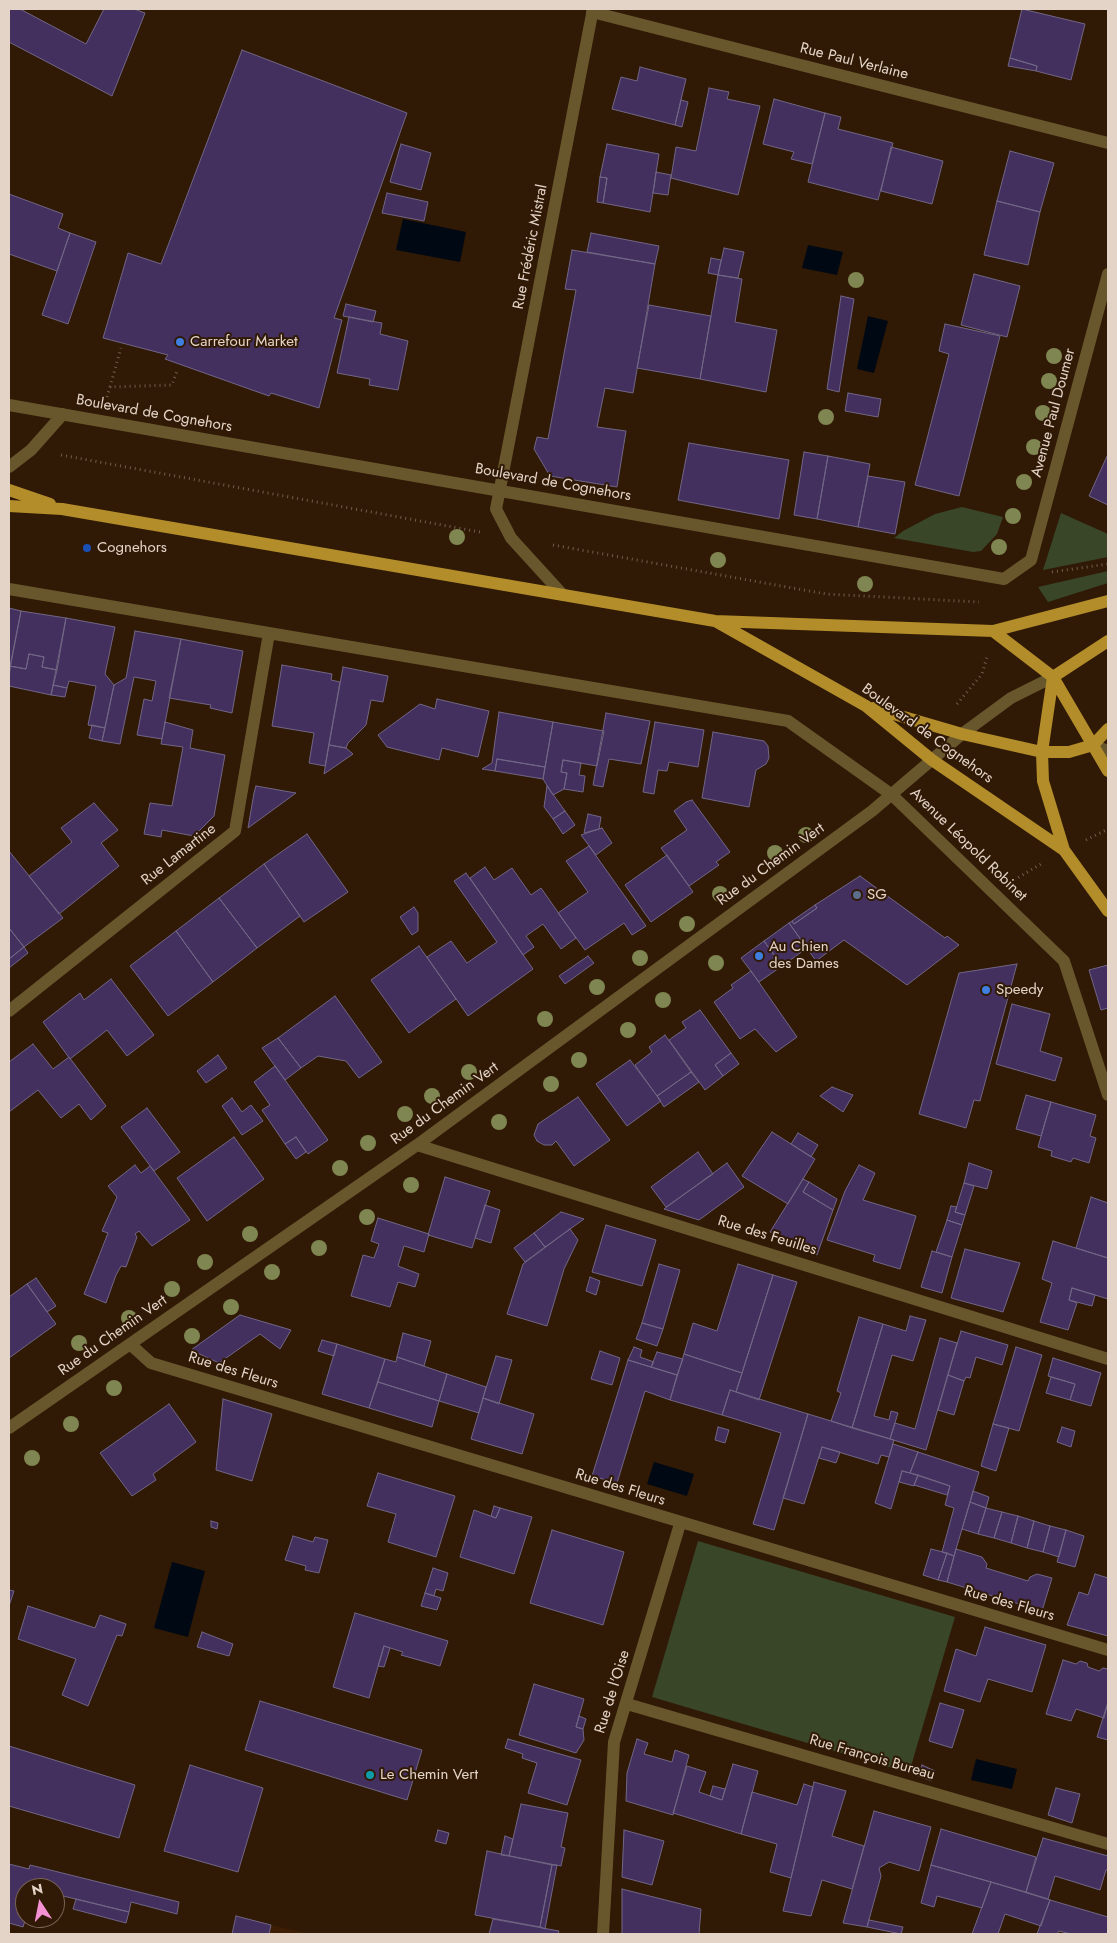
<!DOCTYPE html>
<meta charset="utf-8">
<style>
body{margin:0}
#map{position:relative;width:1117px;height:1943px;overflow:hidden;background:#301905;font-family:Jost,sans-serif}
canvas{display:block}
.frame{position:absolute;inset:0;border:10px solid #e4d4c8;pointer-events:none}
.north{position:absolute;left:15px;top:1878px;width:50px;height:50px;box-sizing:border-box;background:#301905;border:1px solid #786453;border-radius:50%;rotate:349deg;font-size:14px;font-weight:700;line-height:20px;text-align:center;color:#e4d4c8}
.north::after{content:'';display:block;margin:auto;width:18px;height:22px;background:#f491d3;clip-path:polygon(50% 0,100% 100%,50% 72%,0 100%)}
</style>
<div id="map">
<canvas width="1117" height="1943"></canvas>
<div class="frame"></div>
<div class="north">N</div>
</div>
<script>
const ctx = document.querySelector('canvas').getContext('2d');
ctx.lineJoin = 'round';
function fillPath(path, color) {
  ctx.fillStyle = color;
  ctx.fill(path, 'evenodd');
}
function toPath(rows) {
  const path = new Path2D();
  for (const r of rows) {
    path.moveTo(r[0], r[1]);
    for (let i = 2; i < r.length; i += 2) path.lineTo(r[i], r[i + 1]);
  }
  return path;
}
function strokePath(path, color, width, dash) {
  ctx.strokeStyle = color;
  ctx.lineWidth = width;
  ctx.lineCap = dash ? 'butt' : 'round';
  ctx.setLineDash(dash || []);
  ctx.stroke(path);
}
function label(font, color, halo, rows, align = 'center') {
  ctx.font = font + ' Jost,sans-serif';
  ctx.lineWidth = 4;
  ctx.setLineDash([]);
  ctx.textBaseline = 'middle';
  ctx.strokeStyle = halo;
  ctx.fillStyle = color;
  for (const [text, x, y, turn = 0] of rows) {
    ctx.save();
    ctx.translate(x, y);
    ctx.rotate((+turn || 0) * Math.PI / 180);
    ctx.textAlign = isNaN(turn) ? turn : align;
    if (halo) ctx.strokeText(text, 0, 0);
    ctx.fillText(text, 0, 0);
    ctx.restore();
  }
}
fillPath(toPath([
 [236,1916,271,1925,311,1934,232,1934]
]), '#3b1e04');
fillPath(toPath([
 [962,507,1003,517,997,534,981,551,973,552,894,538,903,531,935,514],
 [1061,513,1108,534,1108,557,1043,570],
 [1108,571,1108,583,1048,602,1038,587],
 [698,1541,955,1617,909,1773,652,1697]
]), '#3a4628');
fillPath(toPath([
 [403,219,466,232,460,262,396,250],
 [808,245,843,252,837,275,802,268],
 [868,316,888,321,874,373,857,369],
 [654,1462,694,1474,687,1496,647,1484],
 [172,1562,205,1571,188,1637,154,1628],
 [976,1759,1017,1769,1012,1789,971,1780]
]), '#000913');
const building = toPath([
 [9,9,20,9,86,44,104,9,134,9,145,13,112,96,9,42,9,9],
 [1022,9,1085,24,1071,80,1036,71,1037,66,1010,58,1022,9],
 [242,50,407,113,334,318,342,320,319,408,271,393,269,396,165,359,168,355,103,338,128,253,161,264,242,50],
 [1010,58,1037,66,1036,71,1008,66,1010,58],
 [640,67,686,79,675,125,612,109,621,77,637,81,640,67],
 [709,88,729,92,727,99,760,106,738,195,671,178,676,147,696,151,709,88],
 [774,99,825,113,812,164,791,159,794,152,763,144,774,99],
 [681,100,688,102,682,127,675,125,681,100],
 [825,113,841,117,838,129,893,143,878,200,808,182,825,113],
 [401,144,431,153,421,190,390,182,401,144],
 [607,144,659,154,650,212,603,203,607,178,600,177,607,144],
 [891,147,943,161,932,204,881,191,891,147],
 [1010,151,1054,163,1040,212,997,201,1010,151],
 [656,172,671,175,668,195,653,193,656,172],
 [600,177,607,178,603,203,597,202,600,177],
 [387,193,428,202,424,221,382,213,387,193],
 [9,194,63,214,58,228,70,233,57,271,9,254,9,194],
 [997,201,1040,212,1028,265,984,255,997,201],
 [70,233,96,242,68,324,42,315,70,233],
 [591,233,659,246,655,264,587,252,591,233],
 [724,248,744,252,738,278,718,275,724,248],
 [572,250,655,264,633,393,605,388,597,427,626,431,617,487,550,476,534,449,537,437,548,439,576,290,565,289,572,250],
 [711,258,721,260,718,275,708,273,711,258],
 [974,274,1020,286,1007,337,961,325,974,274],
 [718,275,742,279,735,322,777,330,766,392,700,379,718,275],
 [841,296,854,299,839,392,827,389,841,296],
 [346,304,376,311,373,322,343,316,346,304],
 [649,305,711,316,700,379,637,368,649,305],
 [349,317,382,323,380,334,408,341,398,390,369,385,370,379,337,373,349,317],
 [945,324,1000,336,959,496,915,485,949,354,939,351,945,324],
 [848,393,881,399,878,417,845,411,848,393],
 [689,443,789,460,779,519,678,500,689,443],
 [804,452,828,456,817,519,794,515,804,452],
 [1108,454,1108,505,1089,496,1108,454],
 [828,456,870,464,858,527,817,519,828,456],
 [868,476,905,482,895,534,858,527,868,476],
 [9,608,21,611,9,674,9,608],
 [21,611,66,618,57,670,42,667,44,657,29,654,26,669,10,666,21,611],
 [66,618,115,627,105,674,114,685,105,728,88,725,96,686,69,681,67,688,53,685,66,618],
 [135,631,181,639,162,739,137,735,144,699,152,701,156,681,134,677,120,744,102,741,114,685,126,678,135,631],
 [181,639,243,651,232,713,210,708,211,705,169,698,181,639],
 [29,654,44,657,42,667,57,670,51,695,9,686,10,666,26,669,29,654],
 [282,665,332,674,331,680,340,682,325,766,309,763,314,733,272,726,282,665],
 [343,667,388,676,383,702,371,700,366,725,348,743,346,748,329,745,343,667],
 [53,685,67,688,65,697,51,695,53,685],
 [437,699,489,711,478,757,442,748,439,760,387,747,378,735,420,704,435,709,437,699],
 [499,712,553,722,545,767,497,759,495,771,482,769,492,763,499,712],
 [606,713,650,721,641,764,609,759,603,787,593,785,606,713],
 [165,722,193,730,190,748,225,755,214,816,194,836,162,830,161,837,144,834,150,803,172,806,183,747,161,744,165,722],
 [553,722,604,731,597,766,563,760,561,772,567,773,564,789,553,795,543,779,553,722],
 [655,722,704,730,698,767,669,762,667,771,658,770,654,794,643,792,655,722],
 [92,725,105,728,102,741,89,738,92,725],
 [713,732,764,741,768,746,769,758,766,764,756,770,749,807,702,798,713,732],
 [329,745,346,748,353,754,324,774,329,745],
 [497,759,545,767,543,779,495,771,497,759],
 [563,760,581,763,579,775,585,776,583,792,564,789,567,773,561,772,563,760],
 [256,786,296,793,248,828,254,793,256,786],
 [547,786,565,811,553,819,544,807,547,786],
 [692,800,730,852,716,862,719,865,689,886,661,848,687,830,674,811,686,802,692,800],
 [94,803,118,830,101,843,119,866,59,914,29,876,72,842,61,828,94,803],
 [565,811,575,825,563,834,553,819,565,811],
 [588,814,601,817,599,829,584,833,588,814],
 [602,828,612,843,596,855,581,835,602,828],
 [307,834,348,892,304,922,264,864,307,834],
 [589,846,646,926,632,935,624,923,585,950,558,913,588,892,566,861,589,846],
 [9,851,63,918,24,947,9,928,9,851],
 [667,855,693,892,651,922,625,885,667,855],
 [264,864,300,916,257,948,219,898,264,864],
 [485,867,494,880,512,868,531,895,541,888,576,938,561,949,543,924,526,936,534,947,523,955,470,878,485,867],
 [466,873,533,969,468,1016,427,957,451,941,467,963,497,942,454,881,466,873],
 [860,876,945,938,947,936,959,945,907,985,844,940,816,961,789,923,792,921,794,924,817,908,815,905,860,876],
 [219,898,257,948,213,982,176,931,219,898],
 [815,905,817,908,794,924,792,921,815,905],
 [414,907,418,913,418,931,412,935,400,917,414,907],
 [789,923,807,948,782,966,764,941,789,923],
 [9,928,24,947,9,959,9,928],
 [176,931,213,982,168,1016,130,966,176,931],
 [764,941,782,966,759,982,741,958,764,941],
 [419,946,456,999,409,1033,371,980,419,946],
 [24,947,28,953,9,968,9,959,24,947],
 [588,956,594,963,565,984,559,976,588,956],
 [1017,964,980,1101,974,1100,966,1128,919,1114,959,973,1017,964],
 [1108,965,1108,1008,1101,1010,1089,970,1108,965],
 [751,971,797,1037,776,1052,755,1029,740,1039,714,1002,733,988,731,985,751,971],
 [111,979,154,1035,127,1056,107,1030,70,1059,43,1022,80,993,84,1000,111,979],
 [335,996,382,1062,359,1078,346,1061,318,1056,301,1068,278,1038,335,996],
 [1012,1004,1050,1014,1040,1051,1062,1058,1055,1081,996,1064,1012,1004],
 [700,1010,731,1053,715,1065,723,1076,705,1090,669,1040,686,1028,682,1022,700,1010],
 [665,1035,691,1072,657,1096,635,1065,652,1052,649,1047,665,1035],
 [278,1038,301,1068,285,1080,262,1048,278,1038],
 [33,1044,53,1069,69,1057,106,1106,91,1120,79,1104,61,1118,38,1090,9,1112,9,1062,33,1044],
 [731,1053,739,1064,723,1076,715,1065,731,1053],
 [218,1055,227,1068,206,1083,197,1071,218,1055],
 [630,1060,661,1101,627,1126,596,1084,630,1060],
 [275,1066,328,1140,308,1154,296,1137,285,1144,262,1110,270,1105,254,1082,275,1066],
 [691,1072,699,1082,664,1107,657,1096,691,1072],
 [832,1087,853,1095,843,1112,820,1096,832,1087],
 [1026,1095,1051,1102,1041,1136,1016,1129,1026,1095],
 [578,1097,610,1140,574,1166,556,1141,552,1145,544,1145,537,1141,534,1135,538,1124,578,1097],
 [232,1098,242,1112,251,1105,263,1121,242,1135,222,1106,232,1098],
 [1051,1102,1096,1115,1090,1136,1096,1138,1089,1163,1073,1158,1071,1162,1051,1156,1052,1151,1038,1147,1051,1102],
 [147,1108,180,1152,154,1171,121,1127,147,1108],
 [772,1132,815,1159,788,1204,742,1176,772,1132],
 [798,1133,818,1145,811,1157,791,1144,798,1133],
 [234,1137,264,1179,207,1221,177,1178,234,1137],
 [296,1137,306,1152,296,1159,285,1144,296,1137],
 [698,1152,713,1174,666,1207,651,1187,698,1152],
 [727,1163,744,1187,699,1220,664,1209,727,1163],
 [969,1163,992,1171,987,1189,964,1183,969,1163],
 [135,1165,141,1173,150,1166,190,1220,152,1246,139,1231,135,1234,137,1237,126,1267,121,1266,116,1275,106,1303,84,1294,108,1233,102,1231,117,1197,108,1186,135,1165],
 [859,1165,875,1173,863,1200,916,1216,900,1269,873,1261,875,1255,827,1240,845,1191,859,1165],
 [445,1177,490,1191,472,1248,428,1235,445,1177],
 [803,1179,809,1182,803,1192,833,1210,817,1255,792,1239,789,1244,770,1232,803,1179],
 [809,1182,837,1199,833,1210,803,1192,809,1182],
 [964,1183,974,1186,965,1215,955,1212,964,1183],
 [1091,1197,1108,1203,1108,1258,1076,1248,1091,1197],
 [485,1205,500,1210,491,1243,475,1238,485,1205],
 [951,1206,957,1207,955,1212,965,1215,962,1225,947,1220,951,1206],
 [561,1212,584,1219,545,1247,534,1233,561,1212],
 [378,1218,429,1234,424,1252,404,1246,398,1266,419,1274,415,1287,398,1282,390,1307,351,1296,363,1255,374,1258,379,1244,371,1241,378,1218],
 [947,1220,962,1225,952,1257,936,1252,947,1220],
 [606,1225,656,1240,642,1286,592,1272,606,1225],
 [570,1229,578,1240,564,1269,547,1326,507,1314,523,1264,570,1229],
 [534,1233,545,1247,525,1262,514,1248,534,1233],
 [1053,1241,1108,1258,1108,1299,1072,1288,1069,1300,1077,1303,1068,1330,1040,1322,1052,1283,1042,1279,1053,1241],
 [965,1249,1020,1263,1003,1312,951,1298,965,1249],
 [932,1251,952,1257,942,1293,921,1287,932,1251],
 [659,1264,680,1270,663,1329,642,1323,659,1264],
 [738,1264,773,1275,742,1373,684,1354,693,1323,717,1331,738,1264],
 [773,1275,797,1282,759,1400,736,1392,773,1275],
 [590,1277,600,1281,596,1295,586,1291,590,1277],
 [36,1278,56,1306,47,1312,27,1284,36,1278],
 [27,1284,56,1324,9,1358,9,1297,27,1284],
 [1072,1288,1095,1295,1092,1306,1069,1300,1072,1288],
 [240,1315,291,1330,280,1349,260,1334,219,1363,191,1350,240,1315],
 [910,1316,926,1320,913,1361,892,1355,874,1416,889,1420,891,1411,898,1413,890,1439,852,1428,883,1324,906,1331,910,1316],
 [859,1317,883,1324,852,1428,831,1421,841,1393,837,1391,859,1317],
 [642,1323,663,1329,657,1346,636,1339,642,1323],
 [961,1331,1008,1345,1002,1365,976,1357,970,1378,966,1377,964,1381,948,1375,961,1331],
 [403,1333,431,1341,424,1366,397,1357,403,1333],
 [940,1338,957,1343,926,1450,890,1439,895,1423,915,1429,940,1338],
 [322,1340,337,1344,334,1356,318,1351,322,1340],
 [337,1344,385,1359,369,1408,322,1394,337,1344],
 [634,1347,642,1350,640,1357,654,1362,651,1367,628,1360,634,1347],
 [1016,1347,1042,1355,1019,1431,993,1424,1016,1347],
 [600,1351,620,1358,612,1385,591,1379,600,1351],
 [657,1352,683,1359,677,1375,651,1367,657,1352],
 [684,1354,742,1373,736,1392,730,1390,722,1415,670,1400,684,1354],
 [496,1356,512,1360,499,1404,483,1398,496,1356],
 [397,1357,447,1374,439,1401,378,1382,385,1359,396,1362,397,1357],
 [1053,1358,1101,1373,1091,1406,1070,1400,1075,1384,1048,1376,1053,1358],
 [628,1360,677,1375,670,1400,645,1391,617,1483,592,1476,628,1360],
 [447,1374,486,1387,479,1413,439,1401,447,1374],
 [948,1375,964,1381,954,1415,938,1410,948,1375],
 [1051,1377,1075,1384,1070,1400,1046,1393,1051,1377],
 [378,1382,439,1401,432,1427,369,1408,378,1382],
 [730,1390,808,1414,774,1530,753,1524,781,1433,722,1415,730,1390],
 [483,1398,534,1414,522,1454,471,1439,483,1398],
 [223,1399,272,1414,252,1481,216,1470,223,1399],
 [169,1404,196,1442,153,1474,156,1480,132,1496,100,1453,169,1404],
 [808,1414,894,1440,889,1457,881,1455,878,1464,822,1447,804,1504,783,1498,808,1414],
 [993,1424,1009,1428,996,1471,981,1466,993,1424],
 [718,1427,729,1430,725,1443,715,1440,718,1427],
 [1062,1427,1075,1431,1071,1447,1057,1442,1062,1427],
 [893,1444,918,1452,910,1473,902,1471,891,1509,875,1503,893,1444],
 [822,1447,840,1452,836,1463,819,1458,822,1447],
 [918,1452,979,1472,954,1556,942,1552,954,1508,945,1505,950,1486,910,1473,918,1452],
 [902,1471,918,1475,914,1486,899,1482,902,1471],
 [378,1473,455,1496,436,1557,388,1542,396,1514,367,1506,378,1473],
 [918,1475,950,1486,947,1495,914,1485,918,1475],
 [973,1491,989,1497,986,1508,970,1502,973,1491],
 [970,1502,986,1508,978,1534,962,1529,970,1502],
 [494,1506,500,1508,496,1518,491,1516,494,1506],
 [500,1508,532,1517,514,1574,460,1557,474,1510,496,1518,500,1508],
 [986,1508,1002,1512,994,1538,978,1534,986,1508],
 [1002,1512,1018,1516,1011,1543,994,1538,1002,1512],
 [1018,1516,1034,1521,1027,1548,1011,1543,1018,1516],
 [211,1521,218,1523,217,1529,211,1527,211,1521],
 [1034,1521,1050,1526,1043,1552,1027,1548,1034,1521],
 [1050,1526,1066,1530,1059,1557,1043,1552,1050,1526],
 [552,1530,624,1552,603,1625,530,1603,552,1530],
 [1066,1530,1084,1536,1075,1567,1057,1562,1066,1530],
 [293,1536,313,1542,315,1537,328,1540,319,1573,305,1570,306,1566,285,1560,293,1536],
 [931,1549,947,1553,938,1580,923,1575,931,1549],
 [956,1549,982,1557,987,1564,986,1568,1028,1581,1030,1577,1037,1574,1052,1578,1042,1611,947,1582,956,1549],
 [947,1553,954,1556,947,1582,938,1580,947,1553],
 [433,1568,448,1573,443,1591,436,1589,434,1596,425,1593,433,1568],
 [1095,1574,1108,1578,1108,1636,1067,1625,1079,1592,1088,1595,1095,1574],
 [9,1590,14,1591,9,1606,9,1590],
 [425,1593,441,1598,437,1610,421,1606,425,1593],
 [28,1606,95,1628,100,1615,126,1624,122,1636,117,1635,88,1706,62,1695,76,1659,18,1639,28,1606],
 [355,1613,448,1641,440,1666,401,1655,403,1652,384,1646,369,1698,333,1687,355,1613],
 [985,1627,1046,1645,1032,1692,988,1679,980,1702,944,1691,956,1649,976,1656,985,1627],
 [202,1632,233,1644,229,1656,197,1647,202,1632],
 [384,1646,390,1648,384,1667,378,1666,384,1646],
 [1063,1660,1076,1664,1080,1661,1087,1663,1088,1667,1099,1671,1103,1668,1108,1669,1108,1702,1104,1718,1076,1709,1071,1721,1046,1714,1063,1660],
 [534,1684,584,1699,576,1727,583,1729,584,1740,576,1753,519,1735,534,1684],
 [260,1701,422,1750,407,1800,245,1750,260,1701],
 [1108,1702,1108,1740,1097,1737,1108,1702],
 [940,1703,964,1710,952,1748,929,1741,940,1703],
 [579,1716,586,1719,583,1729,576,1727,579,1716],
 [508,1739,581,1760,567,1805,528,1793,537,1763,522,1758,523,1754,505,1748,508,1739],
 [637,1739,648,1743,644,1754,672,1762,675,1750,689,1755,673,1815,626,1801,627,1773,637,1739],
 [9,1746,135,1785,119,1838,9,1806,9,1746],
 [733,1764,758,1771,741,1834,673,1813,687,1766,706,1772,699,1792,722,1800,733,1764],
 [190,1765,263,1788,238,1872,164,1851,190,1765],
 [922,1765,935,1771,932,1781,918,1776,922,1765],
 [814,1782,846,1791,832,1836,864,1846,852,1889,822,1880,811,1916,783,1911,814,1782],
 [804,1784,813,1787,791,1878,770,1872,777,1844,741,1834,752,1792,797,1805,804,1784],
 [713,1786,725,1789,722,1800,710,1796,713,1786],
 [1056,1788,1080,1794,1072,1823,1048,1815,1056,1788],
 [521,1804,568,1813,561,1847,565,1848,561,1866,509,1856,521,1804],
 [874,1811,931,1827,919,1871,889,1862,879,1868,881,1876,867,1927,843,1923,874,1811],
 [941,1829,1036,1857,1026,1892,931,1865,941,1829],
 [438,1830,449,1833,446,1844,435,1841,438,1830],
 [624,1830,664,1841,652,1885,622,1877,624,1830],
 [505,1836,513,1839,509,1856,501,1855,505,1836],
 [1043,1838,1108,1856,1108,1870,1106,1870,1100,1890,1055,1876,1048,1899,1026,1892,1043,1838],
 [487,1851,552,1865,540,1927,475,1915,487,1851],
 [9,1864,29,1869,30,1865,179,1902,177,1914,131,1902,129,1912,55,1894,55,1888,25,1888,26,1918,23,1927,9,1923,9,1864],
 [552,1865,557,1865,545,1929,540,1927,552,1865],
 [931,1865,991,1882,982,1908,937,1896,934,1907,921,1903,931,1865],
 [991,1882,1050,1900,1041,1926,1005,1914,998,1934,972,1934,991,1882],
 [622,1889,701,1909,699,1934,622,1934,622,1889],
 [76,1899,129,1912,126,1923,73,1909,76,1899],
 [1050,1900,1108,1917,1108,1934,1071,1934,1059,1931,1057,1934,1037,1934,1050,1900],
 [236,1916,271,1925,269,1934,232,1934,236,1916],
 [493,1919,559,1931,558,1934,489,1934,493,1919],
 [869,1920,903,1927,901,1934,867,1927,869,1920]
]);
fillPath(building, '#43305f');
strokePath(building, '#716685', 1);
strokePath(toPath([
 [110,387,121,348],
 [107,397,110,387,172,385,177,371],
 [61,455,480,532],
 [553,545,826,594,979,602],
 [1052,572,1108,564],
 [957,704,982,674,987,657],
 [1086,840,1108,829],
 [1014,880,1041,864]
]), '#725d4c', 3, [1, 4]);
strokePath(toPath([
 [592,12,1108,143],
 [9,405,1004,579,1031,560,1108,274],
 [9,467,31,450,63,414],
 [9,589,788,721,892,795,1064,961,1108,1095],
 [563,595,511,538,496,509,593,9],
 [1093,745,1108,751],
 [9,1011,235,831,269,633],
 [417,1145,1108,1359],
 [130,1344,151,1363,1108,1650],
 [9,1428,417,1145,872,811,962,734,1011,698,1053,677],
 [627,1704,1108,1844],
 [603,1934,614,1742,680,1524]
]), '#68572d', 12);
strokePath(toPath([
 [9,490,50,504],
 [9,506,62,509,715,621,993,631,1053,677,1108,771],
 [717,622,866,706,932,760,1064,850],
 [993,631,1108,601],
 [1053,677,1042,752,1043,781,1064,850,1108,911],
 [1053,677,1108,641],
 [873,708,962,734,1042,752,1069,752,1093,745,1108,729]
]), '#b28d2a', 12);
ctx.fillStyle = '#7f8651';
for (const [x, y] of [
 [856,280],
 [1054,356],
 [1049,381],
 [1043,413],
 [826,417],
 [1034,447],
 [1024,482],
 [1013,516],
 [457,537],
 [999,547],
 [718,560],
 [865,584],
 [806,835],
 [775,853],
 [720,894],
 [687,924],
 [640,958],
 [716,963],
 [597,987],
 [663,1000],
 [545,1019],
 [628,1030],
 [579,1060],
 [469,1072],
 [551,1084],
 [432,1096],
 [405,1114],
 [499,1122],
 [368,1143],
 [340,1168],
 [411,1185],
 [367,1217],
 [250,1234],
 [319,1248],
 [205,1262],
 [272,1272],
 [172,1289],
 [231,1307],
 [129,1318],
 [192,1336],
 [79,1343],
 [114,1388],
 [71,1424],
 [32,1458]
]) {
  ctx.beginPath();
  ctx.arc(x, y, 8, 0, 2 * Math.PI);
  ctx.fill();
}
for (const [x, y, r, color] of [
 [180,342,5,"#3f7fe0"],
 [87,548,5,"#1a4fb4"],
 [857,895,5,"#5c6f8a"],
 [759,956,5,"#3f7fe0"],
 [986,990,5,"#3f7fe0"],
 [370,1775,5,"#0f9aa8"]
]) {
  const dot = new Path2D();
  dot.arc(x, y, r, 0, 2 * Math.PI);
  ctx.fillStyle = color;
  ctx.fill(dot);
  strokePath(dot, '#301905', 2);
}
label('15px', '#e4d4c8', '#301905', [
 ["Rue Paul Verlaine",854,62,14],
 ["Rue Frédéric Mistral",531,247,-79],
 ["Avenue Paul Doumer",1054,413,-75],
 ["Boulevard de Cognehors",154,414,10],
 ["Boulevard de Cognehors",553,483,10],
 ["Boulevard de Cognehors",927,734,36],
 ["Avenue Léopold Robinet",968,845,44],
 ["Rue Lamartine",179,855,-38],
 ["Rue du Chemin Vert",771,865,-36],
 ["Rue du Chemin Vert",445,1104,-36],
 ["Rue des Feuilles",767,1236,17],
 ["Rue du Chemin Vert",113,1336,-35],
 ["Rue des Fleurs",233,1371,17],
 ["Rue des Fleurs",620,1488,17],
 ["Rue des Fleurs",1009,1604,16],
 ["Rue de l'Oise",613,1692,-73],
 ["Rue François Bureau",872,1758,16]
]);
label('15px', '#e4d4c8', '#301905', [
 ["Carrefour Market",190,342],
 ["Cognehors",97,548],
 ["SG",867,895],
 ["Au Chien",769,947],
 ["des Dames",769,964],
 ["Speedy",996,990],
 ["Le Chemin Vert",380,1775]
], 'left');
</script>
